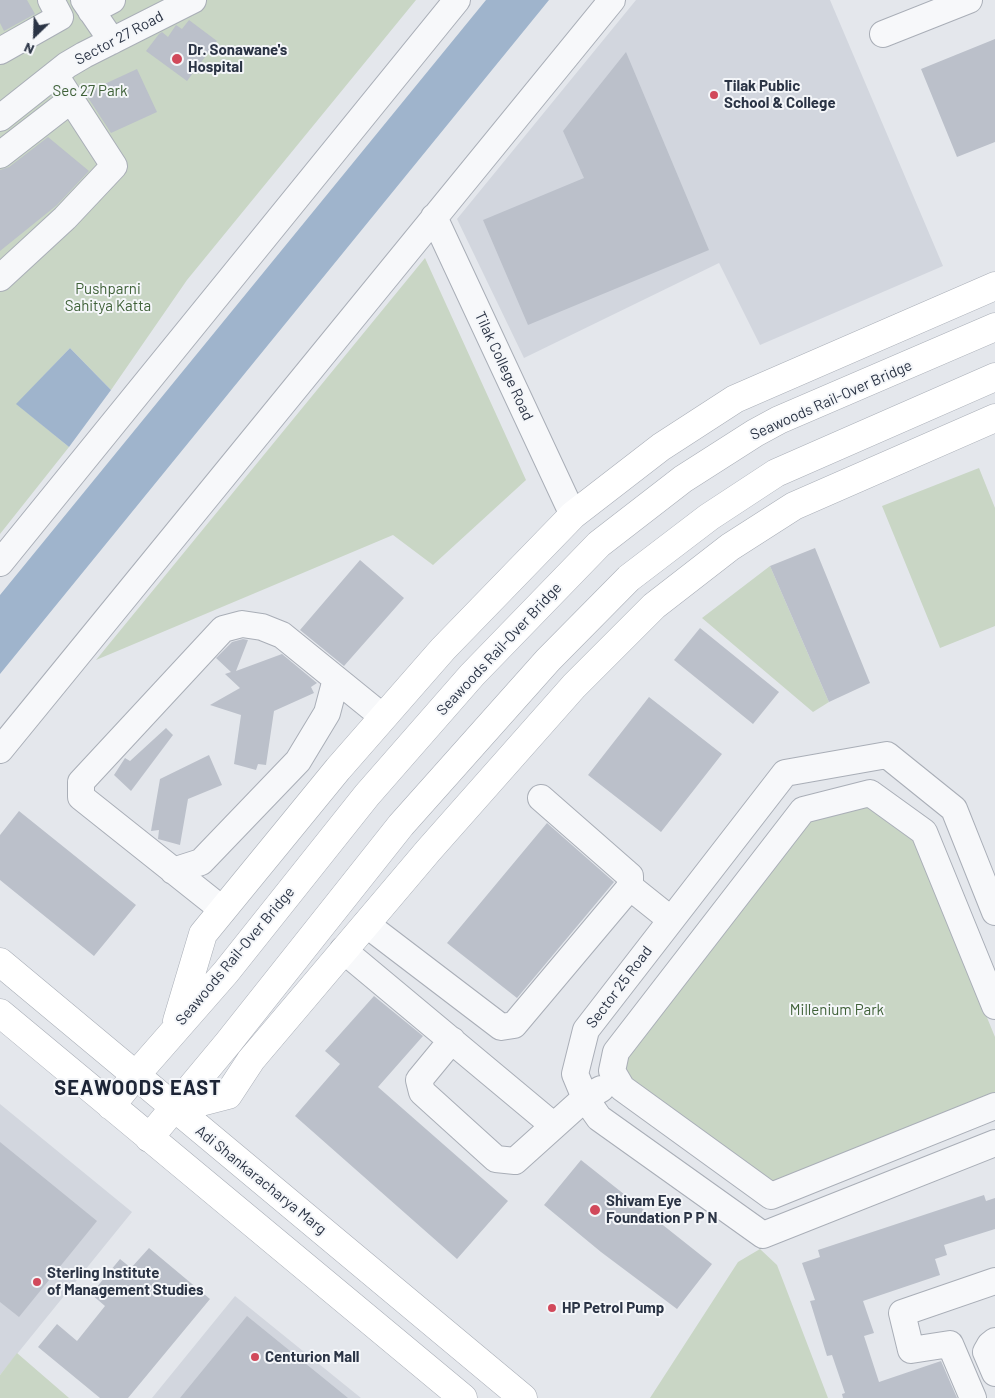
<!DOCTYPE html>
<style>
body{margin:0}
#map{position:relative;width:995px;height:1398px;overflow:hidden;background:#e4e7ec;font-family:Barlow,sans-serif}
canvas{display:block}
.north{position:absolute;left:10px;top:10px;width:50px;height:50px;-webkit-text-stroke:4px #f4f6f9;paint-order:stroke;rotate:204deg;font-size:14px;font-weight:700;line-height:20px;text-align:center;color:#2b3445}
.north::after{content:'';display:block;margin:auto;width:18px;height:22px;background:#2b3445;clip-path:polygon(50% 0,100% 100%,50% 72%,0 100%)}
</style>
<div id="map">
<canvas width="995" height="1398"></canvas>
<div class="north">N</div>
</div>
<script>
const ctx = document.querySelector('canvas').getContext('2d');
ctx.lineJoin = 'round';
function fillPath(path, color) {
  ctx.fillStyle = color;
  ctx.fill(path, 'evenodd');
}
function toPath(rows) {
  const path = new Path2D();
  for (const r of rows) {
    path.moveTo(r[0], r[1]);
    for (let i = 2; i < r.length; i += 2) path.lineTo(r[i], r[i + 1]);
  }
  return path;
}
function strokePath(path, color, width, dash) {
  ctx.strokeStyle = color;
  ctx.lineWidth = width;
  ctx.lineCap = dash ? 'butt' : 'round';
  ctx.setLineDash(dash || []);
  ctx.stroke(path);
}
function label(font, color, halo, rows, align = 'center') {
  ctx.font = font + ' Barlow,sans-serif';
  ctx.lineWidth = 4;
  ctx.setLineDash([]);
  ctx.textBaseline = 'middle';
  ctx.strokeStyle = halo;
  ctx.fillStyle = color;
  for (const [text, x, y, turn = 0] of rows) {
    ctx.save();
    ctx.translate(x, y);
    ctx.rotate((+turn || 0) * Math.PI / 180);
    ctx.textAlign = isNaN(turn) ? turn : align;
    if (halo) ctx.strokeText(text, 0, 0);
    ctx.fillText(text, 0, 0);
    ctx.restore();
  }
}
fillPath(toPath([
 [636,0,830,0,943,266,760,345,719,263,524,358,457,219],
 [0,1104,132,1212,0,1375],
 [235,1296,361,1398,152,1398]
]), '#d2d6de');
fillPath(toPath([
 [0,0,416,0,187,280,111,390,70,348,17,404,69,447,0,534],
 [425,258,526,480,433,565,393,535,96,660],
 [979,468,995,508,995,626,940,648,882,506],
 [770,566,829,702,813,712,702,618],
 [865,806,915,842,995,1037,995,1094,773,1183,630,1079,624,1069,626,1058,809,820],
 [760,1249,777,1265,828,1398,650,1398,738,1262],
 [17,1353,69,1398,0,1398,0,1375]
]), '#c9d6c5');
fillPath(toPath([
 [486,0,549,0,0,674,0,595],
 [70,348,111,390,69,447,16,404]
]), '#9fb4cc');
fillPath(toPath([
 [0,0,27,0,35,14,4,31,0,23],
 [189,20,217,41,187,81,146,51,159,34,162,32,168,37,176,25,182,29],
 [995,39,995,142,957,157,921,69],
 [626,52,709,250,528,325,483,220,584,178,563,131],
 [137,69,157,112,111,133,85,93],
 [48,137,89,171,57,205,0,251,0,170,9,167],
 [815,548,870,683,829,702,770,566],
 [360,560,404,598,344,666,300,630],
 [700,628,779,692,753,724,674,660],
 [243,639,248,640,236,671,282,654,317,683,311,687,314,693,274,711,266,765,258,764,256,770,234,764,241,715,210,705,240,688,225,674,231,672,216,658,232,642],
 [649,697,722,754,661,832,588,775],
 [166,728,173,735,131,791,114,775,125,758,130,761],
 [209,755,222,785,188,799,180,845,158,839,159,830,151,831,160,779],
 [19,811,136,905,94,956,0,880,0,835],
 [547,823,614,882,517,998,447,943],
 [374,996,423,1036,378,1087,508,1201,457,1259,295,1116,340,1064,325,1051],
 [0,1142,97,1221,19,1317,0,1302],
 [581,1160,712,1264,677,1309,601,1252,544,1205],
 [984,1195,986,1201,995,1198,995,1229,944,1245,947,1255,935,1259,940,1275,863,1301,874,1333,864,1336,879,1382,941,1361,957,1398,843,1398,842,1394,845,1393,832,1355,827,1356,810,1301,815,1300,802,1263,820,1257,818,1250],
 [149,1248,210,1299,128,1398,100,1398,38,1347,57,1324,77,1341,105,1306,91,1294,120,1259,131,1268],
 [247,1316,348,1398,180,1398]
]), '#bbc0ca');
const street = toPath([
 [84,0,112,41],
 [91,11,112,0],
 [883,34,969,0],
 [0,51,60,17,51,0],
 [0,118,67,65,84,55,193,0],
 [0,155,71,100],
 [434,217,573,515],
 [0,278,65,218,114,166,55,75],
 [0,563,457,0],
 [0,750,612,0],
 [541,798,630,876,630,887,670,919],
 [173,871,201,862,298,761,327,713,336,679],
 [223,910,81,797,81,782,223,629,242,624,262,627,282,635,383,717],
 [995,912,954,809,887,755,785,773,586,1030,575,1074,585,1098,599,1118,763,1235,995,1143],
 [366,924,501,1027,514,1025,630,887],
 [343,950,554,1126],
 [995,1006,924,832,870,793,803,810,616,1052,612,1071,622,1088,771,1196,995,1106],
 [452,1040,419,1080,422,1092,496,1159,515,1161,585,1098,601,1089],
 [995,1341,990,1345,986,1352,995,1373],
 [973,1398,950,1344,911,1350,902,1313,995,1281]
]);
const secondary = toPath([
 [0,962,523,1398],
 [0,1013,463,1398],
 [177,1021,203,934,338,769,443,649,573,515,661,447,735,399,995,286],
 [111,1106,135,1076,226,972,367,795,472,675,599,544,683,479,755,433,779,420,995,327],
 [174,1109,228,1095,251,1060,428,851,574,686,654,606,730,547,794,506,995,418],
 [149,1138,228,1043,401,825,548,660,629,578,709,517,776,473,995,377]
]);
strokePath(street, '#a9aeb7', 28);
strokePath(secondary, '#a9aeb7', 29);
strokePath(street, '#f7f8fa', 26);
strokePath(secondary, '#fff', 28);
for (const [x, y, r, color] of [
 [177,59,6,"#d1495b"],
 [714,95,5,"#d1495b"],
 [595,1210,6,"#d1495b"],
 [37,1282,5,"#d1495b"],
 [552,1308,5,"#d1495b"],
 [255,1357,5,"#d1495b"]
]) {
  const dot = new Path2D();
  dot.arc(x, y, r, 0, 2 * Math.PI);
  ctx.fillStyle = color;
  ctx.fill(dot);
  strokePath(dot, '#f4f6f9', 2);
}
label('15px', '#2b3445', '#f4f6f9', [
 ["Sector 27 Road",119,38,-28],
 ["Tilak College Road",504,366,65],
 ["Seawoods Rail-Over Bridge",831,400,-24],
 ["Seawoods Rail-Over Bridge",499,649,-47],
 ["Seawoods Rail-Over Bridge",235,956,-50],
 ["Sector 25 Road",619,987,-53],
 ["Adi Shankaracharya Marg",261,1180,39]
]);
label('bold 15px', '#2b3445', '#f4f6f9', [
 ["Dr. Sonawane's",188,50],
 ["Hospital",188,67],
 ["Tilak Public",724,86],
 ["School & College",724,103],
 ["Shivam Eye",606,1201],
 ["Foundation P P N",606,1218],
 ["Sterling Institute",47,1273],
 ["of Management Studies",47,1290],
 ["HP Petrol Pump",562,1308],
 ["Centurion Mall",265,1357]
], 'left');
label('15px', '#3f6138', '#f4f6f9', [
 ["Sec 27 Park",90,91],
 ["Pushparni",108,289],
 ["Sahitya Katta",108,306],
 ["Millenium Park",837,1010]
]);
ctx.letterSpacing = '1px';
label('bold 20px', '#1d2536', '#f4f6f9', [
 ["SEAWOODS EAST",138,1088]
]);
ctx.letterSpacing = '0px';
</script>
